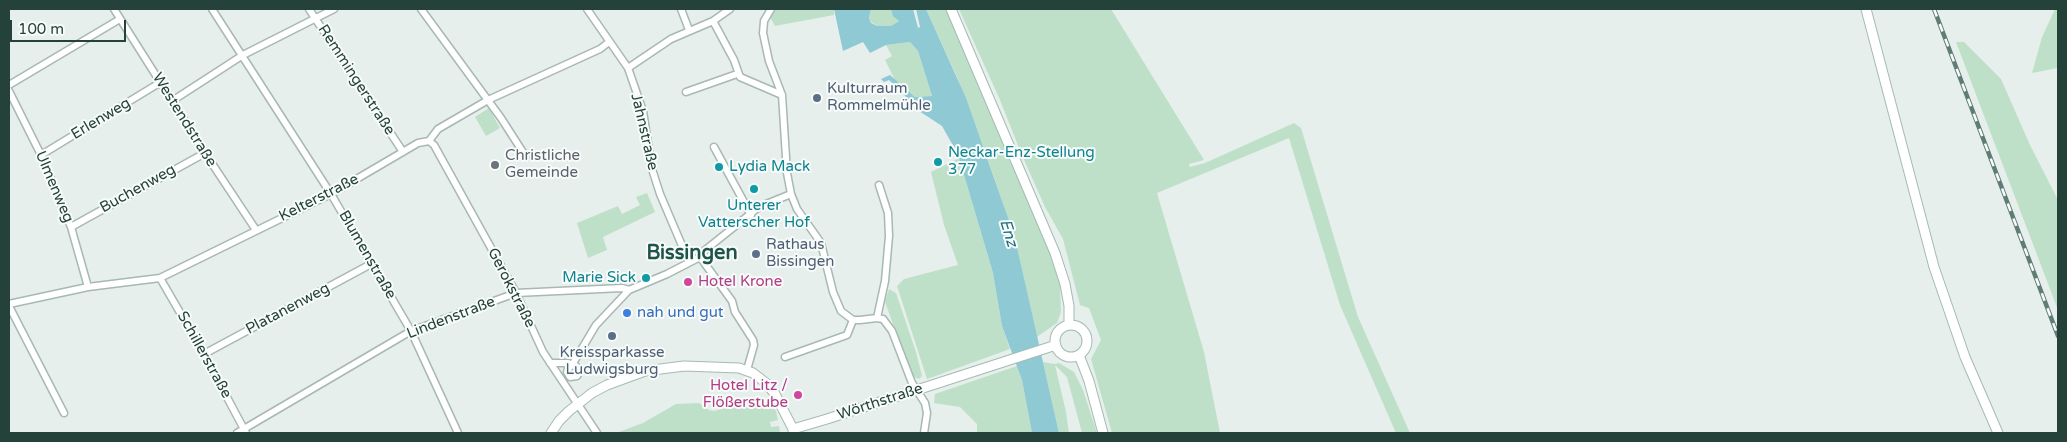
<!DOCTYPE html>
<meta charset="utf-8">
<style>
body{margin:0}
#map{position:relative;width:2067px;height:442px;overflow:hidden;background:#e6efeb;font-family:"Varela Round",sans-serif}
canvas{display:block}
.frame{position:absolute;inset:0;border:10px solid #24423a;pointer-events:none}
.scale{position:absolute;left:10px;top:20px;width:116px;height:22px;box-sizing:border-box;border:2px solid #24423a;border-top:0;padding-left:6px;font-size:15px;line-height:18px;white-space:nowrap;color:#24423a;-webkit-text-stroke:4px #f7fbf9;paint-order:stroke}
</style>
<div id="map">
<canvas width="2067" height="442"></canvas>
<div class="frame"></div>
<div class="scale">100 m</div>
</div>
<script>
const ctx = document.querySelector('canvas').getContext('2d');
ctx.lineJoin = 'round';
function fillPath(path, color) {
  ctx.fillStyle = color;
  ctx.fill(path, 'evenodd');
}
function toPath(rows) {
  const path = new Path2D();
  for (const r of rows) {
    if (r.length === 3) {
      path.moveTo(r[0] + r[2], r[1]);
      path.arc(r[0], r[1], r[2], 0, 2 * Math.PI);
      continue;
    }
    path.moveTo(r[0], r[1]);
    for (let i = 2; i < r.length; i += 2) path.lineTo(r[i], r[i + 1]);
  }
  return path;
}
function strokePath(path, color, width, dash) {
  ctx.strokeStyle = color;
  ctx.lineWidth = width;
  ctx.lineCap = dash ? 'butt' : 'round';
  ctx.setLineDash(dash || []);
  ctx.stroke(path);
}
function label(font, color, halo, rows, align = 'center') {
  ctx.font = font + ' "Varela Round",sans-serif';
  ctx.lineWidth = 4;
  ctx.setLineDash([]);
  ctx.textBaseline = 'middle';
  ctx.strokeStyle = halo;
  ctx.fillStyle = color;
  for (const [text, x, y, turn = 0] of rows) {
    ctx.save();
    ctx.translate(x, y);
    ctx.rotate((+turn || 0) * Math.PI / 180);
    ctx.textAlign = isNaN(turn) ? turn : align;
    if (halo) ctx.strokeText(text, 0, 0);
    ctx.fillText(text, 0, 0);
    ctx.restore();
  }
}
fillPath(toPath([
 [773,9,834,9,834,15,775,26,769,15],
 [871,9,894,9,891,9,899,21,891,26,877,26,871,22,869,18],
 [926,9,947,9,1038,221,1051,256,1060,285,1061,312,1057,323,1037,337,1017,247,994,177,957,77],
 [959,9,1111,9,1204,160,1189,164,1190,167,1205,163,1294,123,1301,128,1358,317,1410,433,1396,433,1340,305,1289,138,1157,193,1204,352,1220,433,1112,433,1091,359,1101,340,1089,308,1080,305,1063,239,1045,207,1021,153,1000,100],
 [2055,9,2058,9,2058,68,2032,73,2042,37],
 [910,42,918,51,932,96,915,97,895,80,885,60,892,56,886,45],
 [1956,42,1964,42,2001,79,2030,145,2058,200,2058,310],
 [489,108,500,128,486,136,475,117],
 [959,158,993,273,1002,326,1010,349,927,379,897,286,904,279,958,265,944,225,931,172],
 [647,193,655,212,603,237,607,250,588,258,577,223,618,206,622,214,640,205,636,197],
 [889,289,896,293,916,352,922,376,919,379,912,376,885,302],
 [1043,362,1054,364,1059,363,1074,372,1083,390,1097,433,1082,433,1067,377,1055,365,1066,412,1069,433,1059,433],
 [1017,366,1022,380,1032,433,977,433,977,424,960,407,934,403,935,394],
 [760,399,769,402,776,411,778,420,770,422,771,427,779,426,780,433,616,433,643,423,676,404,699,403,709,410,714,411]
]), '#bfe0c8');
fillPath(toPath([
 [834,9,871,9,869,18,871,23,877,26,891,26,899,21,893,16,891,9,913,9,918,28,920,27,916,9,926,9,966,98,1008,218,1017,247,1059,433,1032,433,1022,380,1002,326,993,273,959,158,955,149,942,126,913,107,903,93,889,80,884,82,881,79,890,75,915,97,932,96,918,51,910,42,886,45,870,53,863,42,843,51]
]), '#8ec9d4');
const street = toPath([
 [114,9,205,153,256,230],
 [212,9,331,194,411,331,458,433],
 [309,9,403,152],
 [421,9,501,118,526,157],
 [587,9,628,68,643,111,652,169,660,194,689,262],
 [681,9,689,30],
 [771,9,764,21,763,33,769,61,782,95,787,173,791,194,797,209,821,243,833,292,841,311,853,320,860,320,877,318,883,319,892,331,912,383,925,403,927,413,924,433],
 [713,21,734,60,740,77,782,95],
 [628,68,671,39,713,21,730,9],
 [9,85,120,19],
 [9,91,41,155,71,227,88,287],
 [686,92,737,74],
 [172,101,243,55,334,9],
 [429,141,434,145,516,293,543,352,597,433],
 [429,141,438,129,488,100,600,49,609,42],
 [714,147,751,215],
 [41,155,161,82],
 [71,227,205,153],
 [700,257,732,301,735,312,753,340,754,345,747,370],
 [160,278,204,354,246,433],
 [9,304,88,287,160,278,331,194,418,143,429,141],
 [9,306,64,413],
 [877,318,885,281,889,236,888,213,879,185],
 [204,354,371,264],
 [785,357,847,335,853,320],
 [550,363,568,363,572,365,576,366,580,371,577,376,570,377,567,372,568,369,572,365,596,325,629,290,667,274,700,257,704,251,759,207,791,194],
 [237,433,411,331,516,293,622,288,629,290]
]);
const secondary = toPath([
 [951,9,1055,253,1065,284,1069,306,1069,324],
 [1866,9,1934,267,1965,357,1998,433],
 [1071,341,16],
 [1079,355,1089,381,1103,433],
 [793,429,827,419,1056,345],
 [551,433,559,421,569,411,592,393,607,385,645,371,684,366,739,368,753,373,766,383,775,394,793,429,793,433]
]);
strokePath(street, '#a8b8b2', 9);
strokePath(secondary, '#a4bbb3', 11);
strokePath(street, '#fff', 6);
strokePath(secondary, '#fff', 9);
const rail = toPath([
 [1934,9,2058,336]
]);
strokePath(rail, '#5f7d75', 4.5);
strokePath(rail, '#f7fbf9', 2.5, [8]);
for (const [x, y, r, color] of [
 [817,98,5,"#5c6f8a"],
 [938,162,5,"#0f9aa8"],
 [495,165,5,"#6b7280"],
 [719,167,5,"#0f9aa8"],
 [754,189,5,"#0f9aa8"],
 [756,254,5,"#5c6f8a"],
 [646,278,5,"#0f9aa8"],
 [688,282,5,"#d1479c"],
 [627,313,5,"#3f7fe0"],
 [612,336,5,"#5c6f8a"],
 [798,395,5,"#d1479c"]
]) {
  const dot = new Path2D();
  dot.arc(x, y, r, 0, 2 * Math.PI);
  ctx.fillStyle = color;
  ctx.fill(dot);
  strokePath(dot, '#f7fbf9', 2);
}
label('15px', '#24423a', '#f7fbf9', [
 ["Remmingerstraße",356,80,57],
 ["Erlenweg",101,119,-31],
 ["Westendstraße",184,120,58],
 ["Jahnstraße",644,132,77],
 ["Ulmenweg",54,187,67],
 ["Buchenweg",138,189,-29],
 ["Kelterstraße",319,198,-27],
 ["Blumenstraße",367,255,60],
 ["Gerokstraße",511,288,63],
 ["Platanenweg",288,309,-28],
 ["Lindenstraße",451,318,-21],
 ["Schillerstraße",204,355,61],
 ["Wörthstraße",880,402,-18]
]);
label('15px', '#4e5e75', '#f7fbf9', [
 ["Kulturraum",827,89],
 ["Rommelmühle",827,106],
 ["Rathaus",766,245],
 ["Bissingen",766,262],
 ["Kreissparkasse",612,353,"center"],
 ["Ludwigsburg",612,370,"center"]
], 'left');
label('15px', '#0d838f', '#f7fbf9', [
 ["Neckar-Enz-Stellung",948,153],
 ["377",948,170],
 ["Lydia Mack",729,167],
 ["Unterer",754,206,"center"],
 ["Vatterscher Hof",754,223,"center"],
 ["Marie Sick",636,278,"right"]
], 'left');
label('15px', '#5b616d', '#f7fbf9', [
 ["Christliche",505,156],
 ["Gemeinde",505,173]
], 'left');
label('15px', '#b23c85', '#f7fbf9', [
 ["Hotel Krone",698,282],
 ["Hotel Litz /",788,386,"right"],
 ["Flößerstube",788,403,"right"]
], 'left');
label('15px', '#366cbe', '#f7fbf9', [
 ["nah und gut",637,313]
], 'left');
label('italic 16px', '#1c6f80', '#f7fbf9', [
 ["Enz",1008,233,73]
]);
label('bold 20px', '#1f5548', '#f7fbf9', [
 ["Bissingen",692,254]
]);
</script>
